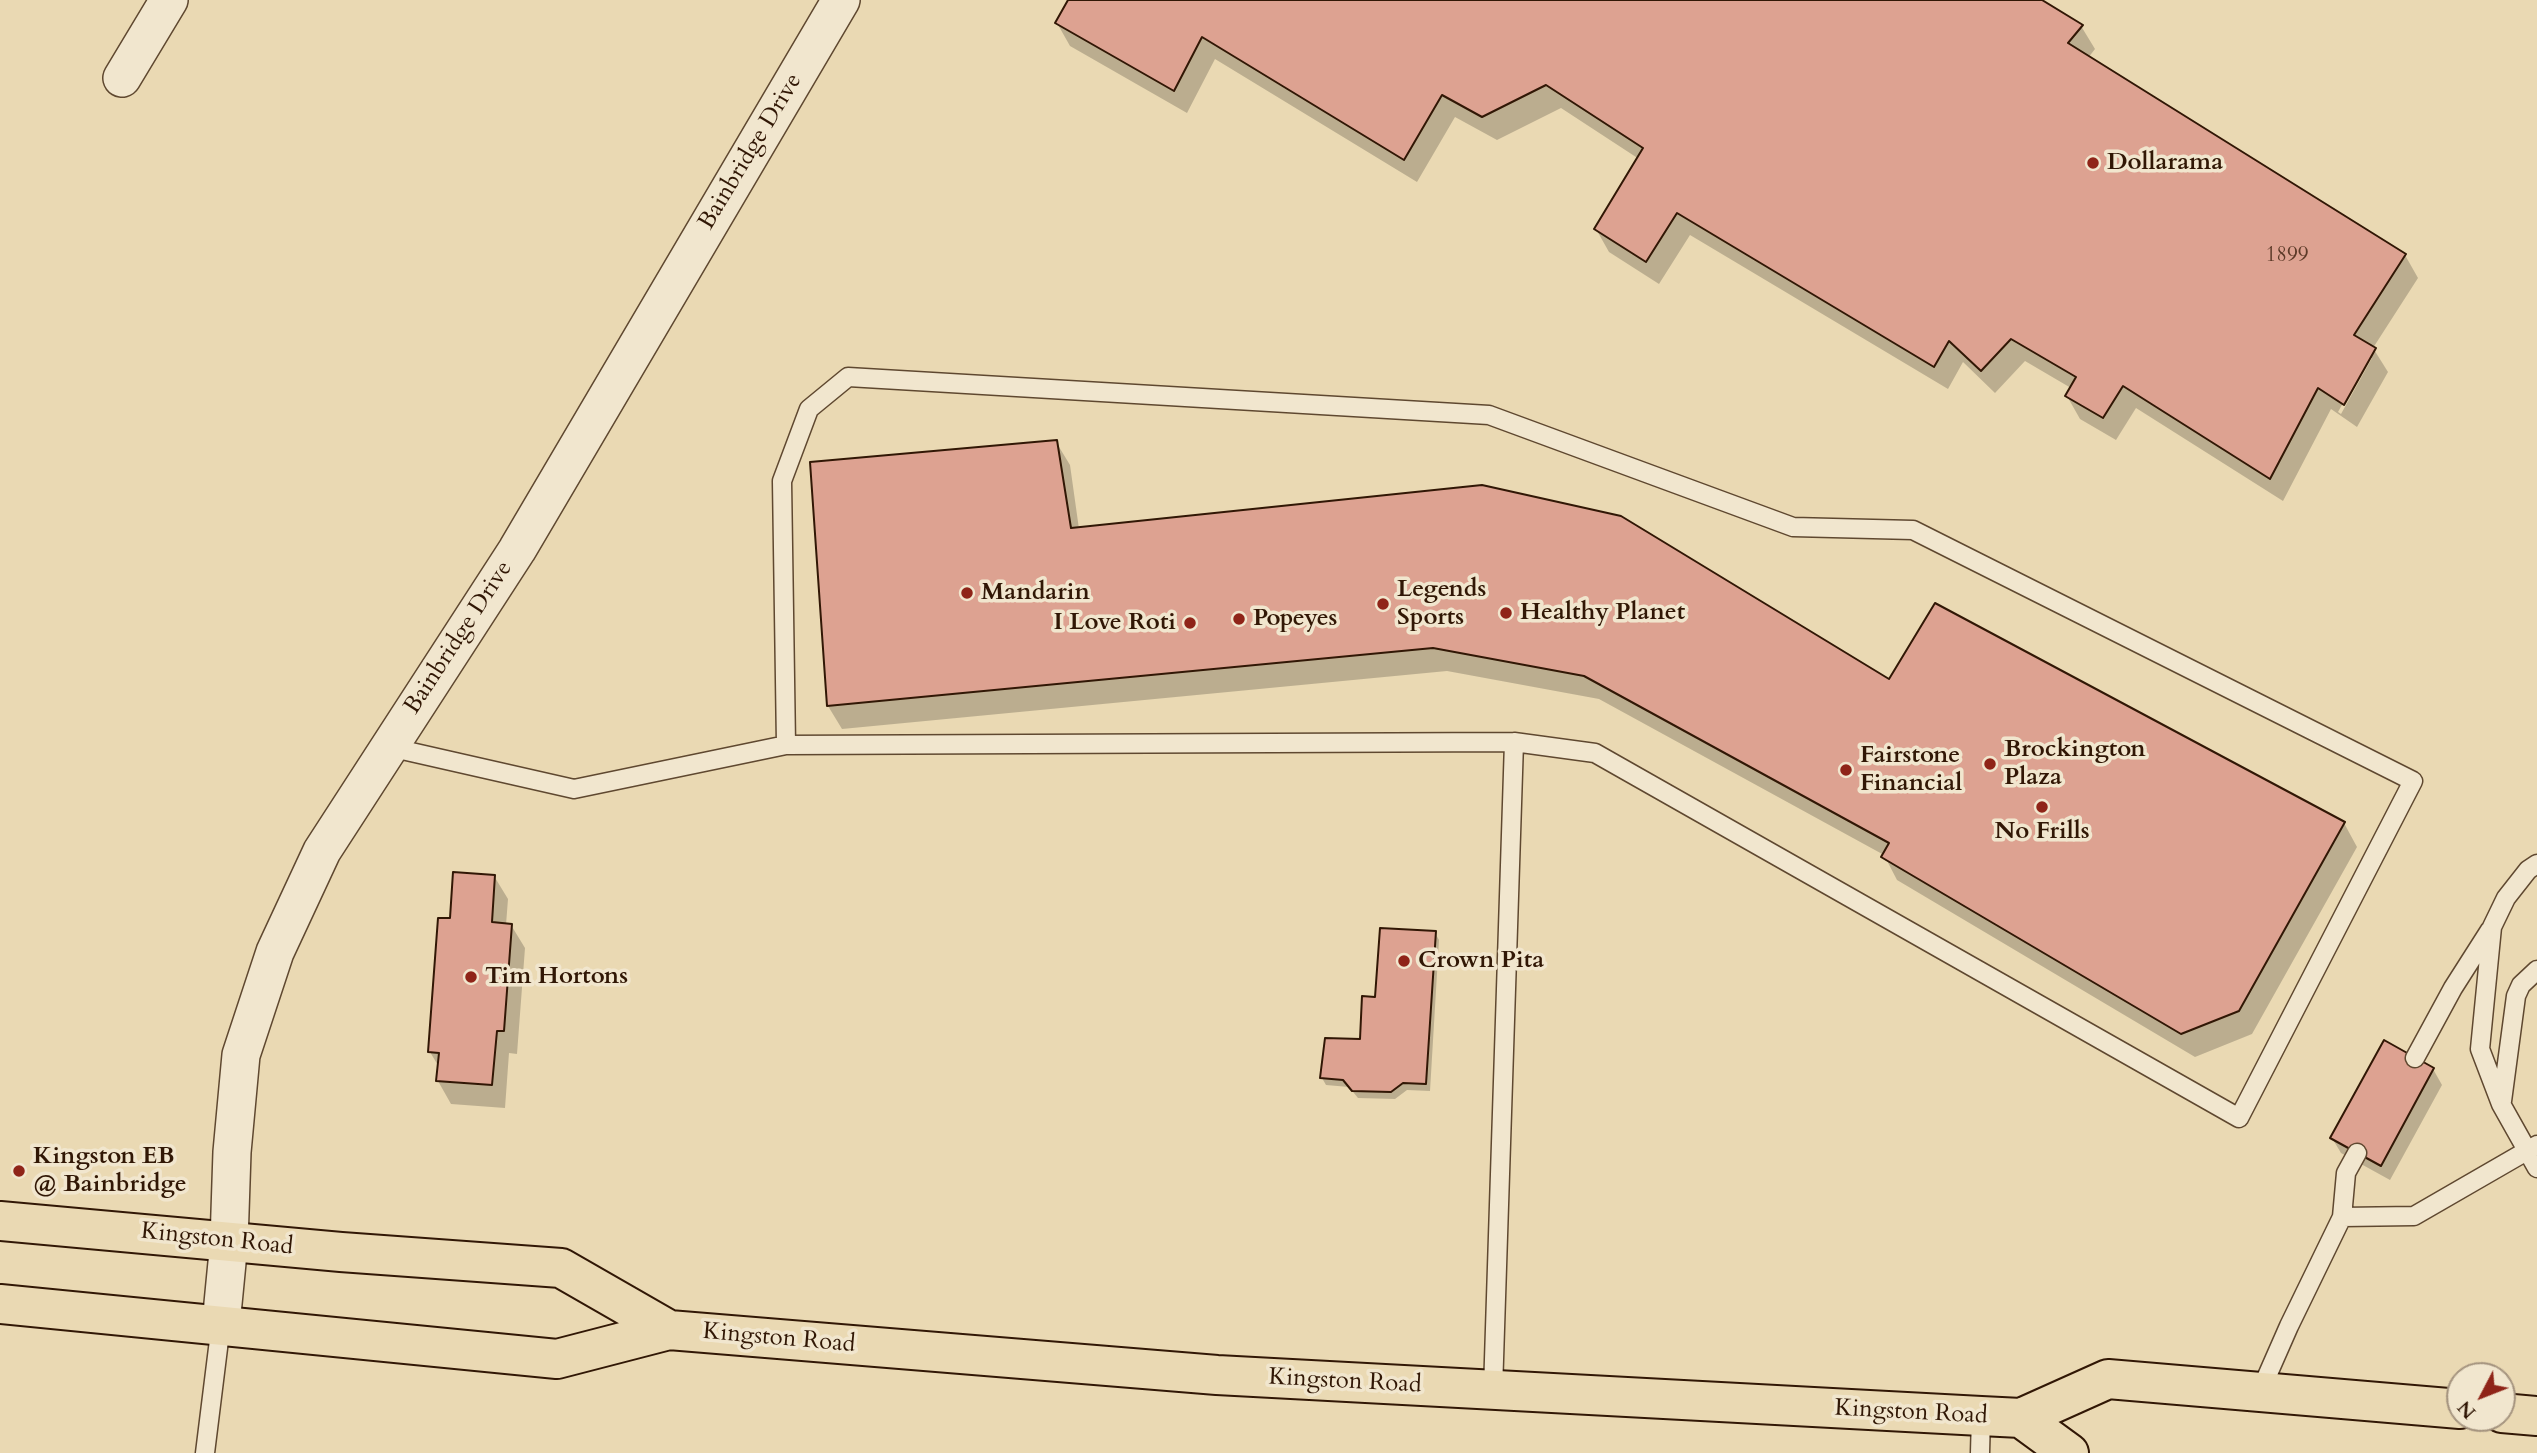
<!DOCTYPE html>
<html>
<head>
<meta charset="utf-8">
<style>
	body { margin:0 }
	#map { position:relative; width:2537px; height:1453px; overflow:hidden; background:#ead9b3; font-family:Cardo,serif }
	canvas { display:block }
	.north { position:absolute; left:2446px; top:1362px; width:70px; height:70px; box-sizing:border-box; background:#f1e6ce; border:2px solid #a4937e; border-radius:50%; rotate:228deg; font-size:19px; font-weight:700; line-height:28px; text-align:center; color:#311705 }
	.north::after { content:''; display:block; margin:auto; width:24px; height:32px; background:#8f2418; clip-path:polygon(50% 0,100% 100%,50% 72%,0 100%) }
</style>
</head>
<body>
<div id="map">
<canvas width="2537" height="1453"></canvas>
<div class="north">N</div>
</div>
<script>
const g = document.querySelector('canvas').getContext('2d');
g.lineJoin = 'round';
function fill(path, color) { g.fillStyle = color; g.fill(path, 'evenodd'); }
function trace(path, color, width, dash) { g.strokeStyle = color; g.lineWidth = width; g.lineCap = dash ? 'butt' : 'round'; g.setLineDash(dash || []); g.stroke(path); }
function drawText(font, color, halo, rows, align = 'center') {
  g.font = font + ' Cardo,serif'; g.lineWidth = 7; g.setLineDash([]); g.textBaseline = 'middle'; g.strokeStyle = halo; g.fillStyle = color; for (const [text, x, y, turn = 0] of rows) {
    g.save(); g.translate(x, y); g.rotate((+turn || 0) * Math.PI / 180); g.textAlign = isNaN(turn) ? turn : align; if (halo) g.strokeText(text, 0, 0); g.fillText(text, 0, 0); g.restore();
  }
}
const shadow = new Path2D(`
	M1070,0H2038L2081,26L2095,49L2088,58L2405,255L2418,278L2373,348L2388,372L2357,427L2331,409L2283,501L2136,408L2116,440L2080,419L2067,396L2071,388L2025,361L1995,393L1963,362L1948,389L1690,235L1659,284L1609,252L1596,229L1639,159L1561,108L1497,140L1455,117L1417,182L1215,59L1187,113L1070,46L1057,23ZM2368,358H2372L2341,414L2338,412Z
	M1056,442L1070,465L1079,529L1890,681L2344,823L2357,847L2252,1034L2195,1057L1897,880L1884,855L1599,699L1447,671L842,729L828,706Z
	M494,876L508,899L506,925H511L525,948L517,1054L509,1053L505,1108L451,1104L438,1081L439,1067L430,1052L452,920Z
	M1435,933L1439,940L1430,1091L1407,1090L1395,1099L1358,1098L1349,1087L1326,1085L1322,1078L1361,1041L1377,999Z
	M2433,1069L2442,1085L2390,1180L2341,1153L2332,1138Z`);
const building = new Path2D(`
	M1068,0H2042L2083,25L2068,43L2406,254L2354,335L2376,348L2344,405L2318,388L2270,479L2123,386L2103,418L2065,396L2076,377L2011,339L1981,371L1949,341L1934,367L1677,213L1646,262L1594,229L1643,148L1546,85L1482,117L1442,95L1404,160L1202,37L1174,91L1055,23Z
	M1057,440L1071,528L1482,485L1621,516L1889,679L1935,603L2345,822L2239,1011L2181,1034L1881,857L1889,843L1584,676L1433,648L827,706L810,462Z
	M453,872L495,875L492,922L512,924L504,1031H497L492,1085L436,1081L439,1053L428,1052L438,918H450Z
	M1380,928L1436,931L1426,1084L1403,1083L1391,1092L1352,1091L1343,1080L1320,1078L1325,1038L1360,1039L1362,996L1375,997Z
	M2384,1040L2434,1068L2381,1166L2330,1138Z`);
const service = new Path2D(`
	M389,747L574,789L786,745L1514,742L1595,753L2239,1118L2413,781L1913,530L1793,527L1489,415L848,377L809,409L782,481L786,745
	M2537,864L2528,870L2506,898L2492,927L2480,1049L2501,1104L2537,1168
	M2415,1058L2453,988L2490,930
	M2502,1101L2516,996L2521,985L2537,970
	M2342,1217L2346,1173L2357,1153
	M1493,1390L1514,742
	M2260,1392L2289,1326L2342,1217L2414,1216L2537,1145
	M205,1453L221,1324
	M1980,1453L1981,1416`);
const minor = new Path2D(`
	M122,78L169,0
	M221,1324L229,1242L232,1152L241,1055L275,952L322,851L517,550L841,0`);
const primary = new Path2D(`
	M0,1221L341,1252L561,1268L669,1330
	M0,1304L557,1359L669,1330L1217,1375L1981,1416L2021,1418L2108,1379L2460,1409
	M2502,1413L2537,1416
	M2021,1418L2069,1453`);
const markers = [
	[2093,163,7,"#8f2418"],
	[967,593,7,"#8f2418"],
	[1383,604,7,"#8f2418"],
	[1506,613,7,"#8f2418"],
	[1239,619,7,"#8f2418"],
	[1190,623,7,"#8f2418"],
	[1990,764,7,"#8f2418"],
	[1846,770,7,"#8f2418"],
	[2042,807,7,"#8f2418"],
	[1404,961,7,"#8f2418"],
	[471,977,7,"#8f2418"],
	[19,1171,7,"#8f2418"]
];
const numberNames = [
	["1899",2287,256]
];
const streetNames = [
	["Bainbridge Drive",751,152,-59],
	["Bainbridge Drive",459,638,-57],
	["Kingston Road",217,1240,6],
	["Kingston Road",779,1339,5],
	["Kingston Road",1345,1382,3],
	["Kingston Road",1911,1413,3]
];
const poiNames = [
	["Dollarama",2107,163],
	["Legends",1397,590],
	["Sports",1397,618],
	["Mandarin",981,593],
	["Healthy Planet",1520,613],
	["Popeyes",1253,619],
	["I Love Roti",1176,623,"right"],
	["Brockington",2004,750],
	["Plaza",2004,778],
	["Fairstone",1860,756],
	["Financial",1860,784],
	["No Frills",2042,832,"center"],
	["Crown Pita",1418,961],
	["Tim Hortons",485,977],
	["Kingston EB",33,1157],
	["@ Bainbridge",33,1185]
];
fill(shadow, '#0003');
fill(building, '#dda291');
trace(building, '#311705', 2);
trace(service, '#5f4830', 21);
trace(minor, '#5f4830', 40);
trace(primary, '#311705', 42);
trace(service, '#f1e6ce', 18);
trace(minor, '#f1e6ce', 37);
trace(primary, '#ead9b3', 38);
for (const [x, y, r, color] of markers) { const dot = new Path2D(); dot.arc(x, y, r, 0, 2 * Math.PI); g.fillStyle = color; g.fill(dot); trace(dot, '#f1e6ce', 2.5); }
drawText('21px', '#5c3a28', null, numberNames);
drawText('24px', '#311705', '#f1e6ce', streetNames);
drawText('bold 24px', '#311705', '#f1e6ce', poiNames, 'left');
</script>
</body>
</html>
